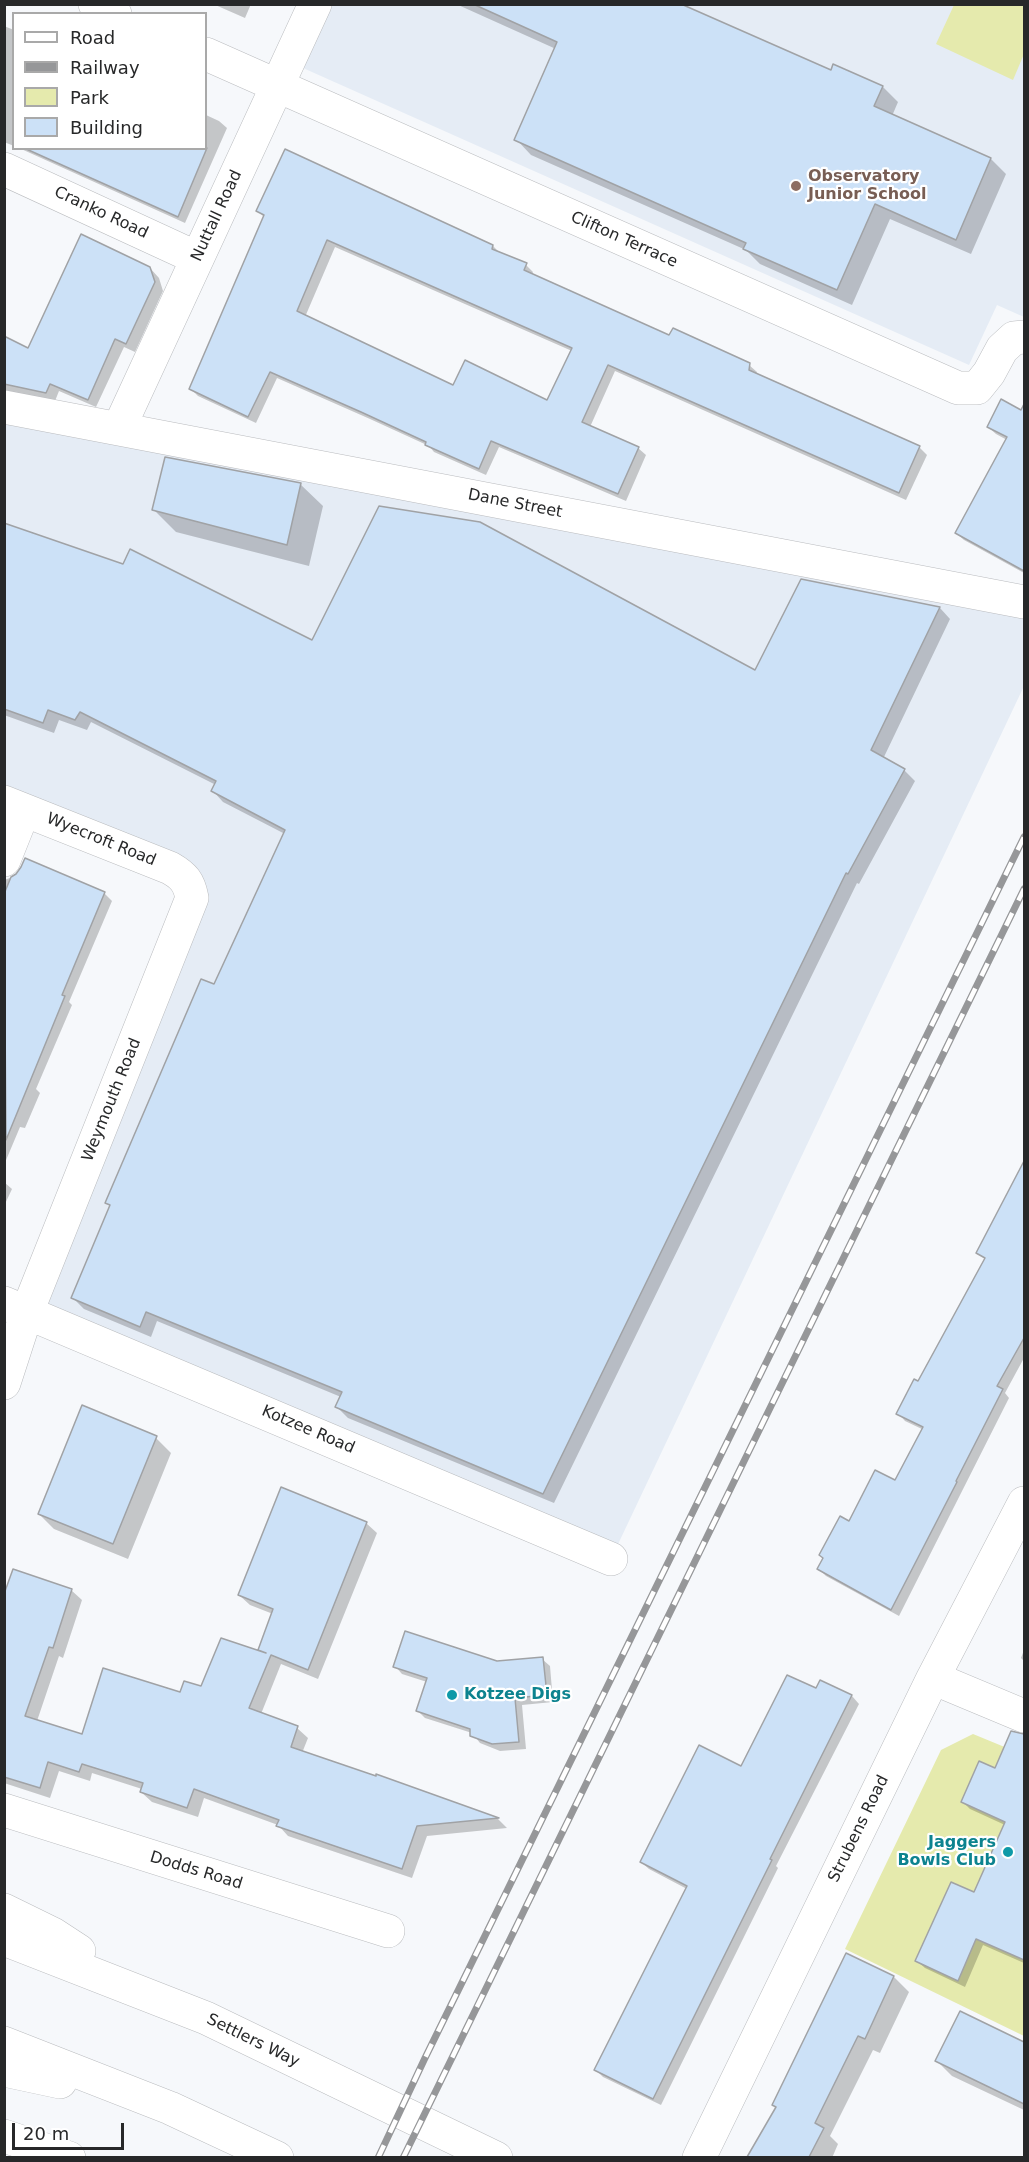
<!DOCTYPE html>
<html>
<head>
<meta charset="utf-8">
<style>
	body { margin:0 }
	#map { position:relative; width:1029px; height:2162px; overflow:hidden; background:#f6f8fb; font-family:"DejaVu Sans",sans-serif }
	canvas { display:block }
	.frame { position:absolute; inset:0; border:6px solid #272829; pointer-events:none }
	.legend { position:absolute; left:12px; top:12px; width:195px; height:138px; box-sizing:border-box; background:#fff; border:2px solid #a9a9a9; margin:0; padding:8px 10px; list-style:none; font-size:18px; color:#272829 }
	.legend li { display:flex; align-items:center; gap:12px; height:30px }
	.legend b { width:30px; border:2px solid #a9a9a9 }
	.scale { position:absolute; left:12px; top:2123px; width:112px; height:27px; box-sizing:border-box; border:3px solid #272829; border-top:0; padding-left:8px; font-size:18px; line-height:21px; white-space:nowrap; color:#272829; -webkit-text-stroke:4px #fff; paint-order:stroke }
</style>
</head>
<body>
<div id="map">
<canvas width="1029" height="2162"></canvas>
<div class="frame"></div>
<ul class="legend">
<li><b style="height:8px;background:#fff"></b>Road</li>
<li><b style="height:8px;background:#969799"></b>Railway</li>
<li><b style="height:16px;background:#e5eaad"></b>Park</li>
<li><b style="height:16px;background:#cce1f7"></b>Building</li>
</ul>
<div class="scale">20 m</div>
</div>
<script>
const g = document.querySelector('canvas').getContext('2d');
g.lineJoin = 'round';
function fill(path, color) { g.fillStyle = color; g.fill(path, 'evenodd'); }
function trace(path, color, width, dash) { g.strokeStyle = color; g.lineWidth = width; g.lineCap = dash ? 'butt' : 'round'; g.setLineDash(dash || []); g.stroke(path); }
function drawText(font, color, halo, rows, align = 'center') {
  g.font = font + ' "DejaVu Sans",sans-serif'; g.lineWidth = 4.5; g.setLineDash([]); g.textBaseline = 'middle'; g.strokeStyle = halo; g.fillStyle = color; for (const [text, x, y, turn = 0] of rows) {
    g.save(); g.translate(x, y); g.rotate((+turn || 0) * Math.PI / 180); g.textAlign = isNaN(turn) ? turn : align; if (halo) g.strokeText(text, 0, 0); g.fillText(text, 0, 0); g.restore();
  }
}
const built = new Path2D(`
	M332,5H1024V317L997,305L969,365L303,68Z
	M4,407L1024,602V686L611,1559L27,1312L190,887L5,802Z`);
const green = new Path2D(`
	M954,5H1024V54L1013,80L936,44Z
	M973,1734L1024,1755V2036L845,1949L941,1750Z`);
const shadow = new Path2D(`
	M213,4H251L245,18Z
	M456,4H677L831,72L834,66L883,87L898,102L892,116L991,159L1006,174L971,254L890,219L852,305L760,264L746,250L531,155L516,139L556,49Z
	M4,26L14,30V146L4,142Z
	M206,115L219,121L227,128L185,223L19,148H206Z
	M258,211L493,246L500,253L526,265L533,272L532,275L670,337L749,365L757,372L756,375L919,447L927,455L906,500L615,371L590,427L638,448L646,455L626,501L499,447L486,475L434,452L429,446L370,419L277,378L256,423L198,396L191,389L265,218ZM335,247L572,351L548,402L454,387L305,317Z
	M150,268L159,278L163,291L135,352L124,347L96,407L59,391L55,401L4,390V338L28,350Z
	M1024,403V573L964,540L956,533L1007,440L996,434L988,427L1020,411Z
	M300,484L323,506L309,566L176,532L154,510Z
	M4,524L312,642L756,672L802,581L940,608L950,619L883,759L904,770L915,781L859,884L857,883L554,1503L348,1418L337,1407L341,1397L157,1321L151,1337L84,1309L73,1298L111,1206L107,1202L214,986L285,834L223,802L213,791L216,785L91,722L87,730L59,720L54,733L4,715Z
	M16,876L104,893L112,901L69,1002L72,1005L36,1089L40,1093L25,1128L20,1127L4,1165V880Z
	M1024,1173V1358L1005,1393L1009,1398L899,1616L826,1576L819,1569L849,1523L895,1482L924,1430L905,1421L898,1413L919,1383L986,1260L978,1252L1010,1201Z
	M4,1182L12,1189L4,1206Z
	M156,1438L171,1453L128,1559L54,1529L39,1514Z
	M366,1523L377,1533L318,1679L281,1664L261,1714L297,1728L308,1738L302,1753L377,1778V1776L498,1819L507,1828L427,1836L412,1878L288,1836L278,1825L204,1798L198,1817L152,1802L141,1792L142,1789L92,1773L90,1781L59,1771L50,1798L4,1783V1599L71,1590L82,1600L63,1658L59,1656L37,1721L83,1735L181,1694L202,1688L265,1654L260,1650L273,1614L250,1605L239,1595Z
	M1024,1650V1661L1021,1658Z
	M542,1659L550,1666L553,1702L522,1705L526,1749L500,1751L480,1743L472,1733L425,1718L418,1711L427,1682L402,1674L395,1666L497,1663Z
	M820,1682L852,1696L859,1704L776,1866L778,1868L661,2105L603,2077L596,2070L687,1889L649,1869L641,1862L742,1768L817,1690Z
	M1005,1748L1024,1756V1963L983,1945L965,1987L925,1968L917,1961L975,1894L1005,1825L970,1809L963,1802L996,1770Z
	M847,1955L894,1977L909,1992L880,2053L873,2050L830,2136L838,2144L832,2158H749L777,2108Z
	M960,2013L1024,2044V2110L952,2076L937,2061Z`);
const building = new Path2D(`
	M473,4H681L831,70L833,64L883,86L874,106L991,158L956,240L875,204L837,290L743,249L746,243L514,140L557,42Z
	M24,148H207L178,217Z
	M285,149L493,245L492,249L527,263L524,270L669,335L673,328L750,363L749,370L920,446L899,493L608,365L582,422L639,447L618,494L491,441L479,469L425,445L426,442L361,412L270,372L248,417L189,389L264,215L256,211ZM327,240L572,348L547,400L465,360L453,385L297,311Z
	M81,234L150,267L155,282L126,344L115,339L88,400L50,384L46,393L4,384V336L28,348Z
	M1001,399L1021,410L1024,404V571L955,533L1007,437L987,427Z
	M165,457L301,483L287,545L152,510Z
	M379,506L480,522L755,670L801,579L940,607L871,750L905,769L848,874L846,873L543,1494L335,1407L342,1392L146,1312L140,1327L71,1298L110,1205L105,1203L201,979L214,984L285,830L211,791L216,781L80,712L75,720L48,710L43,723L4,709V523L123,564L130,549L312,640Z
	M25,858L105,892L62,995L65,996L6,1140L4,894L11,877L16,874L21,867Z
	M1024,1161V1338L997,1386L1003,1389L956,1481L957,1482L891,1610L817,1569L823,1558L819,1555L840,1516L849,1521L875,1470L895,1480L923,1427L896,1414L914,1379L918,1381L985,1258L976,1253Z
	M82,1405L157,1436L113,1544L38,1514Z
	M281,1487L367,1522L308,1670L271,1655L249,1708L298,1726L291,1747L376,1776V1774L499,1818L417,1826L402,1869L276,1826L279,1820L194,1789L187,1808L140,1792L143,1783L82,1764L79,1772L48,1762L40,1788L4,1777V1594L13,1569L72,1589L53,1648L49,1647L25,1716L82,1734L103,1668L180,1692L184,1681L201,1686L221,1638L266,1653L258,1650L273,1609L238,1595Z
	M405,1631L497,1661L543,1657L547,1695L515,1698L519,1742L492,1744L470,1736V1729L416,1711L427,1678L393,1667Z
	M787,1675L816,1688L820,1680L852,1695L770,1859L772,1860L760,1884L653,2099L594,2070L687,1886L640,1862L699,1745L741,1766Z
	M1011,1731L1024,1734V1960L976,1939L958,1981L915,1961L951,1882L974,1892L1005,1822L961,1802L979,1761L995,1768Z
	M846,1953L894,1976L865,2039L858,2036L815,2123L824,2128L809,2157H747L776,2107L772,2105Z
	M960,2011L1024,2042V2104L935,2061Z`);
const minor = new Path2D(`
	M95,4L115,14
	M206,54L958,388H977L989,373L1002,349L1014,338L1024,337
	M4,169L197,258
	M4,407L1024,602
	M119,428L315,4
	M4,802L170,868C184,876 189,882 192,898L27,1312L4,1383
	M4,860L24,810
	M4,1303L611,1559
	M933,1678L1024,1716
	M4,1810L388,1931
	M4,2136L69,2158
	M699,2158L933,1678L1024,1503`);
const highway = new Path2D(`
	M4,1910L53,1934L79,1951
	M4,1939L206,2018L496,2158
	M4,2043L170,2108L277,2158
	M4,2070L60,2082`);
const rail = new Path2D(`
	M378,2158L425,2058L1024,837
	M403,2158L1024,889`);
const markers = [
	[796,186,6,"#8d6e63"],
	[452,1695,6,"#0f9aa8"],
	[1008,1852,6,"#0f9aa8"]
];
const educationNames = [
	["Observatory",808,177],
	["Junior School",808,195]
];
const streetNames = [
	["Cranko Road",101,213,25],
	["Nuttall Road",217,216,-65],
	["Clifton Terrace",624,240,24],
	["Dane Street",515,504,11],
	["Wyecroft Road",101,840,22],
	["Weymouth Road",112,1100,-68],
	["Kotzee Road",308,1430,23],
	["Strubens Road",859,1829,-64],
	["Dodds Road",196,1871,17],
	["Settlers Way",253,2041,26]
];
const cultureNames = [
	["Kotzee Digs",464,1695],
	["Jaggers",996,1843,"right"],
	["Bowls Club",996,1861,"right"]
];
fill(built, '#e5ecf5');
fill(green, '#e5eaad');
fill(shadow, '#0003');
fill(building, '#cce1f7');
trace(building, '#a0a2a5', 1.5);
trace(minor, '#babcbf', 34);
trace(highway, '#babcbf', 34);
trace(minor, '#fff', 33);
trace(highway, '#fff', 33);
trace(rail, '#969799', 7);
trace(rail, '#fff', 4.5, [14]);
for (const [x, y, r, color] of markers) { const dot = new Path2D(); dot.arc(x, y, r, 0, 2 * Math.PI); g.fillStyle = color; g.fill(dot); trace(dot, '#fff', 2); }
drawText('bold 16px', '#785e54', '#fff', educationNames, 'left');
drawText('16px', '#272829', '#fff', streetNames);
drawText('bold 16px', '#0d838f', '#fff', cultureNames, 'left');
</script>
</body>
</html>
